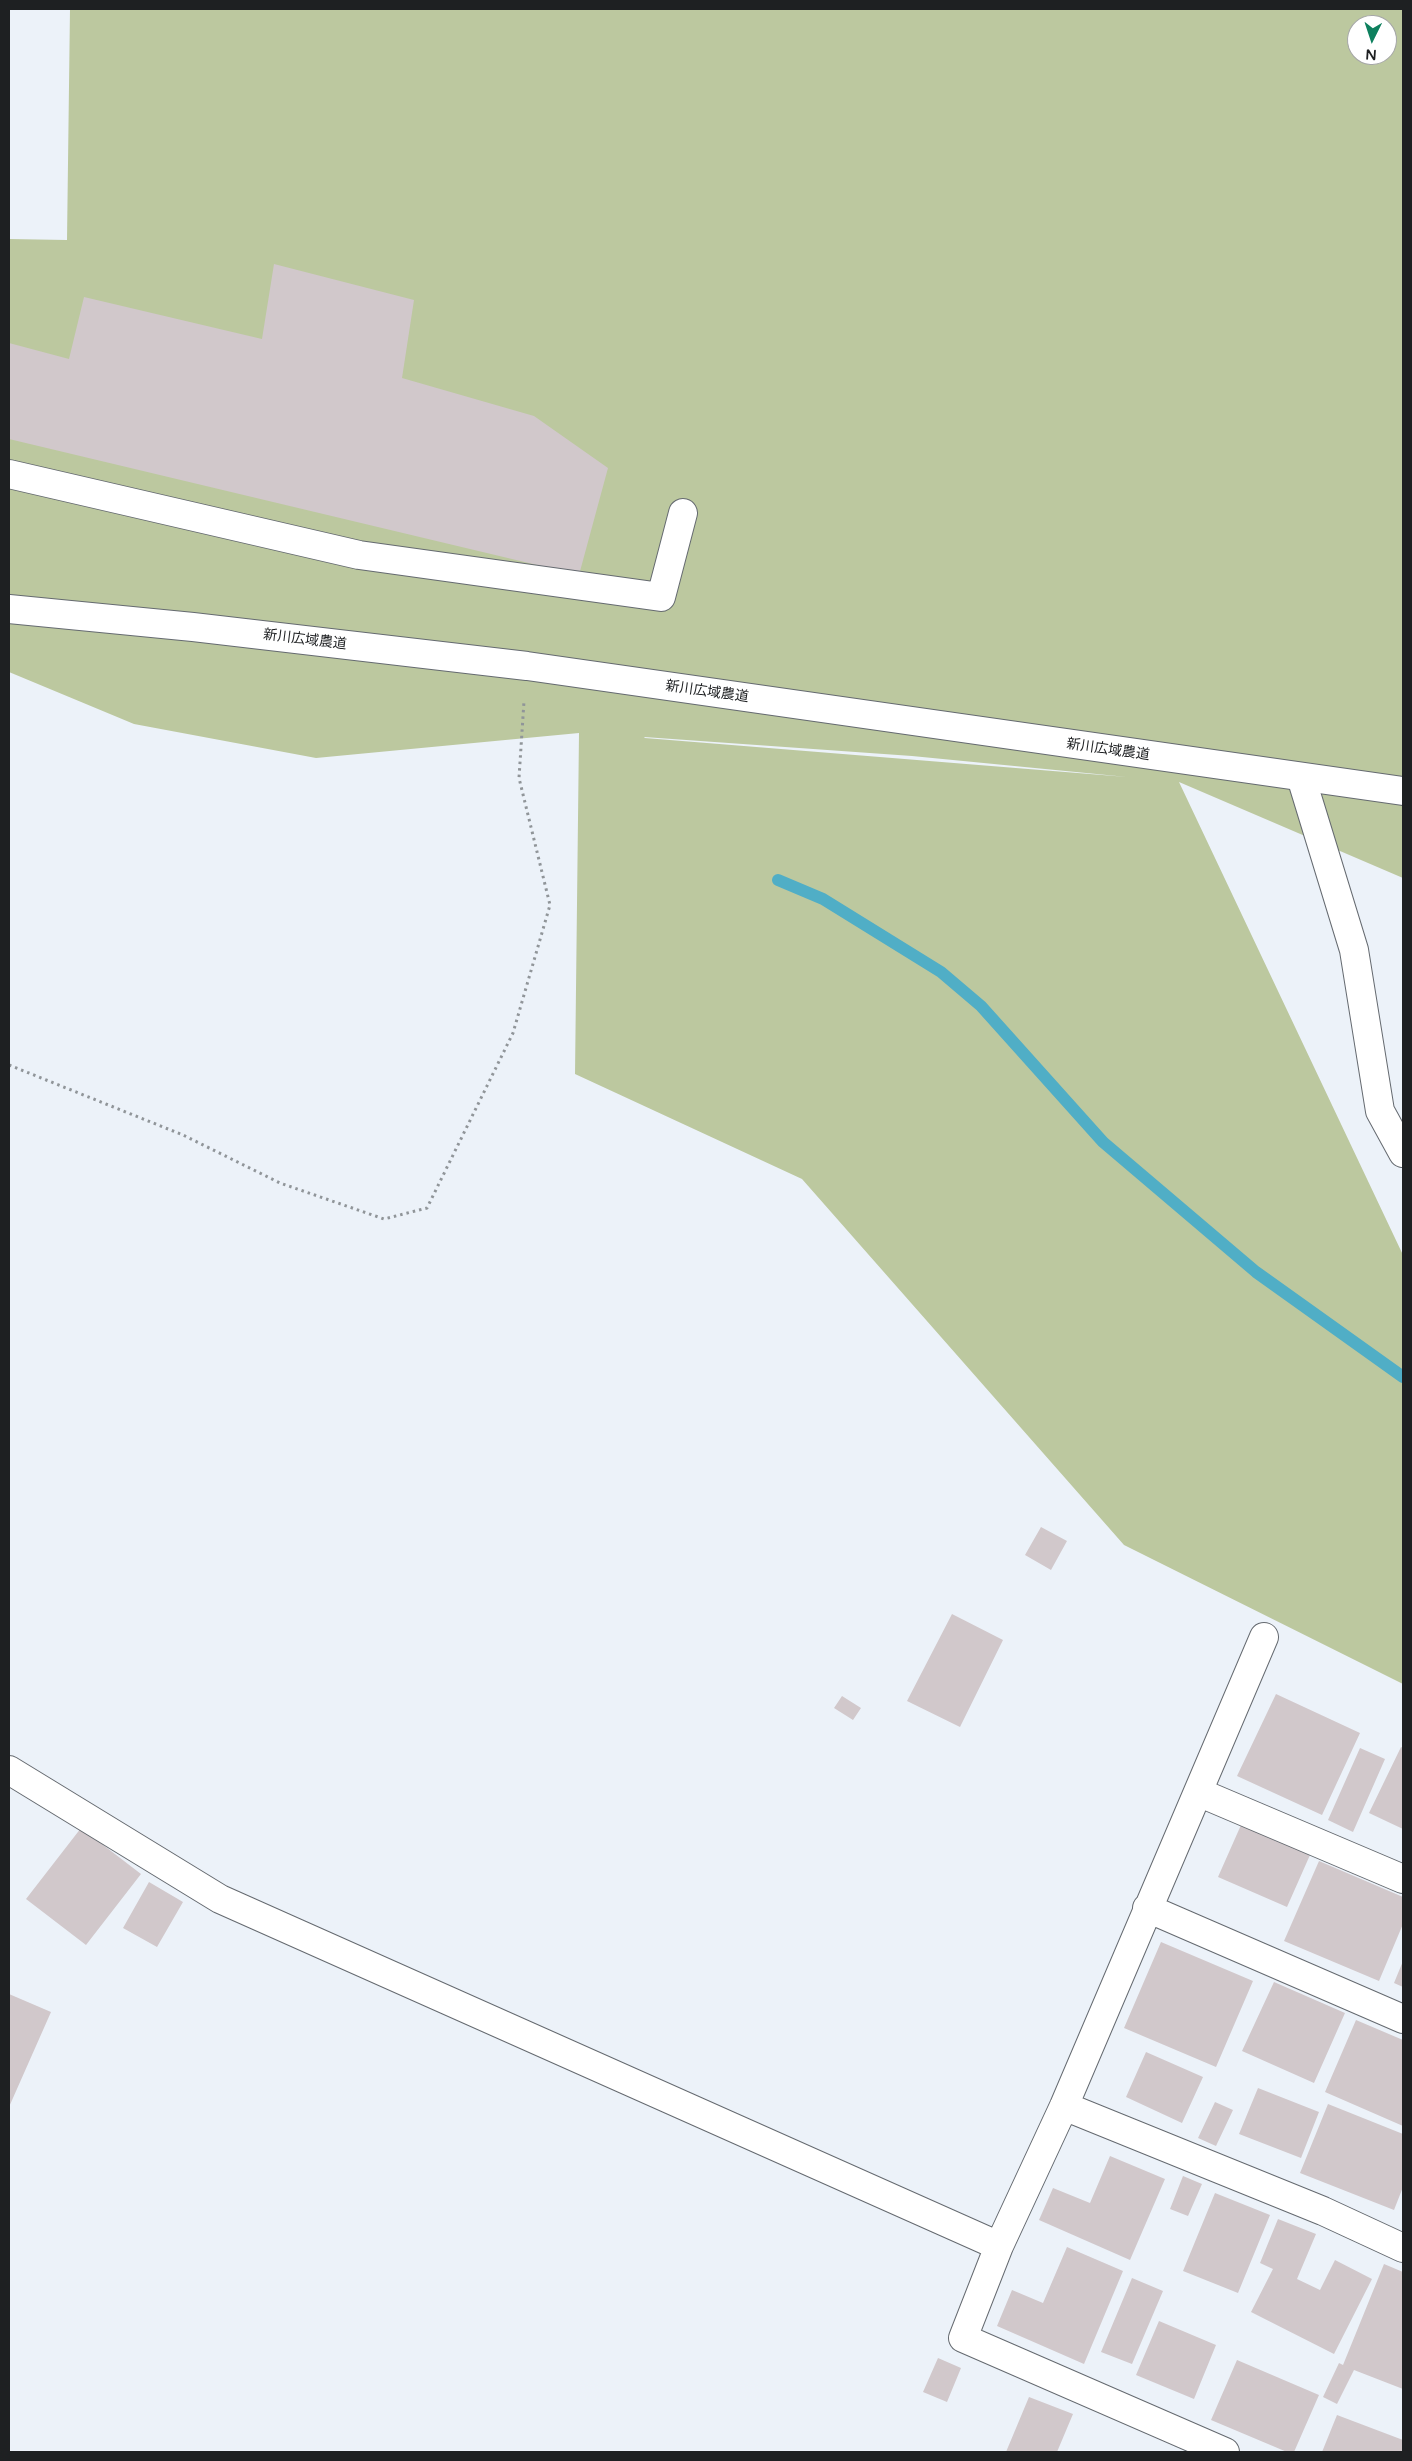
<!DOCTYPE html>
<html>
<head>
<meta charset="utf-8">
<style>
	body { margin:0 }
	#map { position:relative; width:1412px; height:2461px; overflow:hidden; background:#ecf2f9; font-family:"Varela Round",sans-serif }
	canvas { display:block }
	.frame { position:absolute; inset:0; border:10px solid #1e2022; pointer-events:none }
	.north { position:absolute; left:1347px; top:15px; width:50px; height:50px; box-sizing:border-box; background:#fff; border:1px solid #a5a6a7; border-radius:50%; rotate:184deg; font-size:14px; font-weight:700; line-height:20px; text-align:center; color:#1e2022 }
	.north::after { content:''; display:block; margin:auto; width:18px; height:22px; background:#0e805e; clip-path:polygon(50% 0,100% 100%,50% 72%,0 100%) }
</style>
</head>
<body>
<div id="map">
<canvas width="1412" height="2461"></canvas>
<div class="frame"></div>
<div class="north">N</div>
</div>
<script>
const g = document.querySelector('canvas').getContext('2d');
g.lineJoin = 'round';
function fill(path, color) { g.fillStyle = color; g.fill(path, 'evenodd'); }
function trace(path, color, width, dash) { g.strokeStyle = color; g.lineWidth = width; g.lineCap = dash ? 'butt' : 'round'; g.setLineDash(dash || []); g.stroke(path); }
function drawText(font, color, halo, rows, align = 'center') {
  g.font = font + ' "Varela Round","Noto Sans JP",sans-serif'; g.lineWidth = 4.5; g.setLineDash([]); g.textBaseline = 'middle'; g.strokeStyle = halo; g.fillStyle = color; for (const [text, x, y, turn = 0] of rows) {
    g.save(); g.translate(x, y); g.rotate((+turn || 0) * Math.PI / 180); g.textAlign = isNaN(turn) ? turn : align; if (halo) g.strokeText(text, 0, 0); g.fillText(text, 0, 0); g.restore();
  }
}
const green = new Path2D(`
	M70,9H1403V878L1179,782L1403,1255V1684L1124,1545L802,1179L575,1074L579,733L316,758L134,724L9,672V239L67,240ZM1357,25H1387V55H1357ZM644,737L912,756L1127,777L645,738Z`);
const stream = new Path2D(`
	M778,880L823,899L941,972L981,1006L1103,1142L1256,1272L1403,1377`);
const building = new Path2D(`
	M274,264L414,300L402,378L534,416L608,468L579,575L9,439V343L69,359L84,297L262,339Z
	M1041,1527L1067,1541L1051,1570L1025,1555Z
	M952,1614L1003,1640L960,1727L907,1701Z
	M1276,1694L1360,1733L1322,1815L1237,1776Z
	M842,1696L861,1708L853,1720L834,1708Z
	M1401,1747L1403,1748V1829L1369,1813Z
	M1360,1748L1385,1759L1353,1832L1328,1820Z
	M1241,1825L1310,1855L1287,1907L1218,1877Z
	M81,1828L141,1874L86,1945L26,1899Z
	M1319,1861L1403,1897V1924L1379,1981L1284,1941Z
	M149,1882L183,1902L157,1947L123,1928Z
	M1161,1942L1253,1981L1216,2067L1124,2028Z
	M1403,1961V1987L1394,1983Z
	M1274,1982L1345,2013L1314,2083L1242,2051Z
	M9,1994L51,2012L9,2107Z
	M1356,2020L1403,2040V2126L1325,2092Z
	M1146,2052L1203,2077L1182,2123L1126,2097Z
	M1258,2088L1319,2112L1301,2158L1239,2134Z
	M1215,2102L1233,2110L1216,2146L1198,2138Z
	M1328,2104L1403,2134V2187L1394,2210L1300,2173Z
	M1110,2156L1165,2179L1130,2260L1039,2220L1053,2188L1090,2203Z
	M1183,2176L1202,2184L1188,2216L1170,2209Z
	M1215,2193L1270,2215L1238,2293L1183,2271Z
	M1278,2219L1316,2234L1297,2279L1320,2290L1335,2260L1372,2279L1334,2354L1251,2312L1273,2269L1260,2263Z
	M1067,2247L1123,2271L1084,2364L997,2326L1012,2290L1043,2303Z
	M1384,2264L1403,2272V2389L1354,2370L1337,2404L1323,2397L1339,2363L1343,2365Z
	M1132,2278L1163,2291L1132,2364L1101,2352Z
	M1159,2321L1216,2345L1194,2399L1136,2375Z
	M938,2358L961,2368L947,2402L923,2392Z
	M1237,2360L1319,2395L1294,2452H1287L1211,2420Z
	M1029,2397L1073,2414L1057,2452H1006Z
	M1337,2415L1403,2440L1402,2452H1322Z`);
const path = new Path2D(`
	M9,1065L183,1135L280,1183L384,1219L427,1208L513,1033L550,905L519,778L524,701`);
const minor = new Path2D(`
	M9,474L359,555L661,597L683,513
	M1301,777L1354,950L1380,1111L1403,1153
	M9,1770L220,1899L999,2246
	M1198,1792L1403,1879
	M1147,1908L1403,2019
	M1064,2106L1323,2211L1403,2248
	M1225,2452L963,2338L999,2246L1064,2106L1264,1637`);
const tertiary = new Path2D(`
	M9,609L193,627L527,666L1403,791`);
const streetNames = [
	["新川広域農道",305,640,7],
	["新川広域農道",707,692,8],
	["新川広域農道",1108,750,8]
];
fill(green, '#bcc89f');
trace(stream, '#50aec6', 12);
fill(building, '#d1c8cb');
trace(minor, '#656a70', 30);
trace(tertiary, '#656a70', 30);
trace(path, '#909599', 3, [2.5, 4]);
trace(minor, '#fff', 28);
trace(tertiary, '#fff', 28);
drawText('14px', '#1e2022', '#fff', streetNames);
</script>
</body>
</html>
